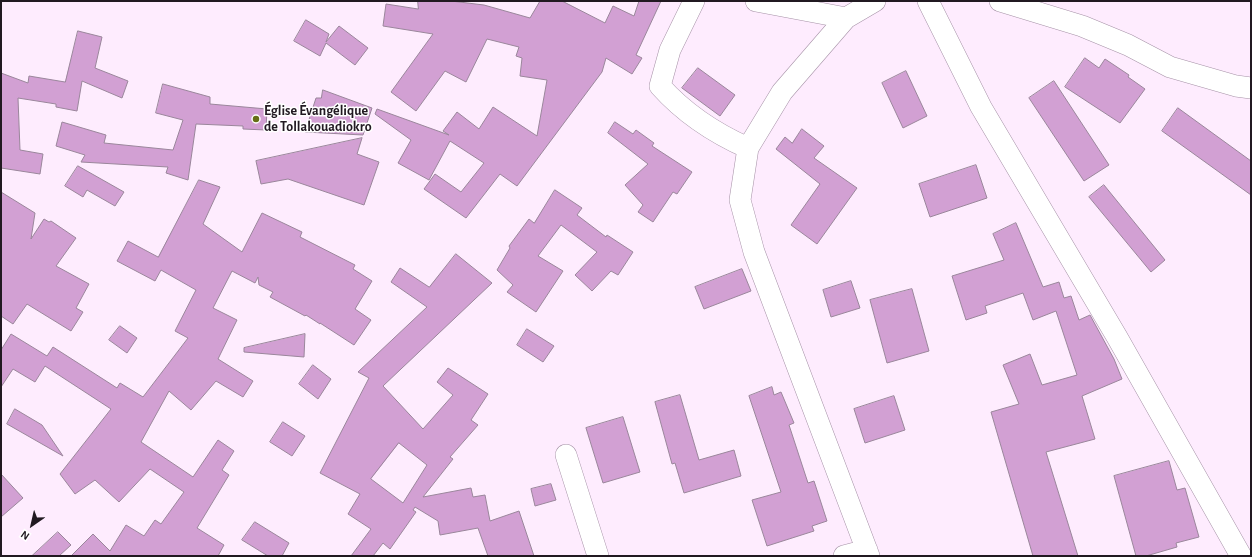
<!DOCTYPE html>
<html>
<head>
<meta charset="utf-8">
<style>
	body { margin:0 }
	#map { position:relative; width:1252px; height:557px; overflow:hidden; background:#feecfe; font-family:"Alegreya Sans",sans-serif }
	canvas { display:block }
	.frame { position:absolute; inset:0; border:2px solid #211921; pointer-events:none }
	.north { position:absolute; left:12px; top:505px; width:40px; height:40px; -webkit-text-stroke:3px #fff; paint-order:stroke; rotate:214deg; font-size:11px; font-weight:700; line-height:16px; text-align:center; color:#211921 }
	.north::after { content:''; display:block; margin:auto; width:14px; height:18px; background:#211921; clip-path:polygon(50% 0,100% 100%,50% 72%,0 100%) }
</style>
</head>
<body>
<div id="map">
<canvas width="1252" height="557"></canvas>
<div class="frame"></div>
<div class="north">N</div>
</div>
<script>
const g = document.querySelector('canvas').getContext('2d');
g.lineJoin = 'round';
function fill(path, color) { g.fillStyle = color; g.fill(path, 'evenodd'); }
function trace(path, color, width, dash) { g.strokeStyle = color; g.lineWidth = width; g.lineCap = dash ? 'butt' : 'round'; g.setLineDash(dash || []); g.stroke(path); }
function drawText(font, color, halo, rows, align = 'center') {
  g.font = font + ' "Alegreya Sans",sans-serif'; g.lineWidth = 3; g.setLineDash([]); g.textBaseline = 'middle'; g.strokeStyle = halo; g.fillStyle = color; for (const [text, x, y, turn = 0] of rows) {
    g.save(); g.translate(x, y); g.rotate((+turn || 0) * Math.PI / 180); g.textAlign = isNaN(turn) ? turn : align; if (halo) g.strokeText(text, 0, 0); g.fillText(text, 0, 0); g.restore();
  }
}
const building = new Path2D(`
	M418,1H451L484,5L530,18L540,1H562L605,23L613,6L634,16L639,1H661L636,55L642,58L632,74L606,58L602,72L517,186L500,174L466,218L424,189L435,174L461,192L484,163L450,141L429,180L398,163L411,140L375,114L377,109L449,135L443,131L457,112L479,129L493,107L537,136L547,80L520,76L522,58L516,56L519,47L487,39L466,82L445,71L416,111L391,92L433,34L383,26L386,4L418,9Z
	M306,20L329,34L326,42L339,26L368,48L355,65L326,43L320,56L294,41Z
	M78,31L102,37L95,68L128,81L122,98L82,81L77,111L56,107V104L18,98L20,150L43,154L40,174L1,168V73L28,83L29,76L65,82Z
	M1085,58L1099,68L1105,59L1129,75L1128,77L1145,89L1120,123L1065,87Z
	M698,68L735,95L720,116L682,88Z
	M906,71L927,116L903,128L882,83Z
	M1054,81L1109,165L1084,181L1029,98Z
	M163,84L210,97V104L267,109L266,130L243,129V126L196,124L188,180L166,173L168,167L81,162L85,155L56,146L62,122L106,135L104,143L173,150L183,120L156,113Z
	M323,90L372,108L363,135L305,132L316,98H321Z
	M1178,108L1251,161V195L1162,131Z
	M615,122L633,134L636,130L654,143L652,146L692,172L677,194L673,192L653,222L638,212L643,205L625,185L648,164L608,133Z
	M802,129L824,146L814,158L857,188L817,244L791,225L820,184L776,149L785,137L792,143Z
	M362,138L357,154L379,162L364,205L288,179L261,184L256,161Z
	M976,165L987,198L930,217L919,184Z
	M78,166L124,192L115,206L87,190L83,197L65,186Z
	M199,180L220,187L203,224L242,252L262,213L302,232L300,237L355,265L353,269L372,281L355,309L371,320L354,345L320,323V324L306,315L305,316L270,297L273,292L259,285L258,277L255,283L232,271L213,308L237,320L218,359L253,381L243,397L216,381L191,410L169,391L141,442L193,477L218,440L234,451L222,470L229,475L197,528L224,545L218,556H71L93,534L110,551L126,525L144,536L155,520L161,524L184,492L150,469L119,502L95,480L75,494L60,474L111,409L45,366L35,382L13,369L1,387V350L11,334L47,356L53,347L117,388L120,383L143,397L188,338L175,331L196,290L161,270L155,281L117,261L128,241L158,257Z
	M1104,185L1165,260L1151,272L1089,197Z
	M555,190L582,208L577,215L606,237L607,235L633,252L618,275L611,271L592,291L575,275L597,252L561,225L538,256L563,271L536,312L507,292L513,285L497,270L510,248L509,246L529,219L534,223Z
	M1,192L35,213L31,239L44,219L49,222L51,221L76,238L56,266L89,284L76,308L83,312L71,331L27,304L13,324L1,316Z
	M1016,223L1043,287L1059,282L1064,298L1071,296L1079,320L1090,315L1114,359L1122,379L1082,396L1095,439L1046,452L1078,556H1033L991,412L1019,404L1003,365L1030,354L1042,385L1077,375L1056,311L1033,320L1023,293L985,306L987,313L966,320L952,276L1004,260L993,234Z
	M456,254L492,283L383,386L423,429L453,395L437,382L448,368L488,394L471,420L478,425L450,457L453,459L423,497L471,488L473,497L485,495L490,521L519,511L534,556H488L478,528L440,535L438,521L415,507L413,510L416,512L390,549L383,543L373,556H351L371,529L348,514L360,494L320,473L369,378L358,372L427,307L391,282L400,268L429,287ZM399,443L427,465L403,503L371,479Z
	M742,269L751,291L704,309L695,287Z
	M851,281L860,308L831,317L823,290Z
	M912,289L929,351L887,363L870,300Z
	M120,326L137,338L127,353L109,340Z
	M527,329L554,346L543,362L517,345Z
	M305,334L304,357L244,352V348Z
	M313,365L331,379L318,399L299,384Z
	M772,387L774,395L781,392L794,423L789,425L808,483L814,481L827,521L812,526L814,531L767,546L752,500L781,492L749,396Z
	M680,395L699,460L734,450L741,476L684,493L675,463L672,464L655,402Z
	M894,396L905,430L865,443L854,409Z
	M15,409L42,425L63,456L7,424Z
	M623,417L640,472L603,483L586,428Z
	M283,422L305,436L292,456L270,442Z
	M1169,461L1177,490L1185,488L1199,537L1176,543L1177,547L1146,556H1136L1114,476Z
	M1,474L23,498L1,517Z
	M551,484L556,500L535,506L531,489Z
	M255,522L289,543L282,556H268L242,540Z
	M58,532L71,545L59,556H32Z`);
const street = new Path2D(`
	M694,1L670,50L660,86C685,114 714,133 748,148
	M756,1L846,18
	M928,1L981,107L1117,337L1241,556
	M1000,1L1082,26L1128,45L1170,67L1236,86L1251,88
	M566,455L598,556
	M844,556L867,550
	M869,556L754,252L740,200L748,148L782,92L846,18L875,1`);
const markers = [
	[256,119,4,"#656e15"]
];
const poiNames = [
	["Église Évangélique",264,111],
	["de Tollakouadiokro",264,127]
];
fill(building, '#d2a0d3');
trace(building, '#9a869b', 1);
trace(street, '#a692a7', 22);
trace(street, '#fff', 21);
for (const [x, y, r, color] of markers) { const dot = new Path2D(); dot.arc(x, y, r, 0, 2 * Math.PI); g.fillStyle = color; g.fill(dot); trace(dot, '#fff', 1.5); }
drawText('bold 14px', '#211921', '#fff', poiNames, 'left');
</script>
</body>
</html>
